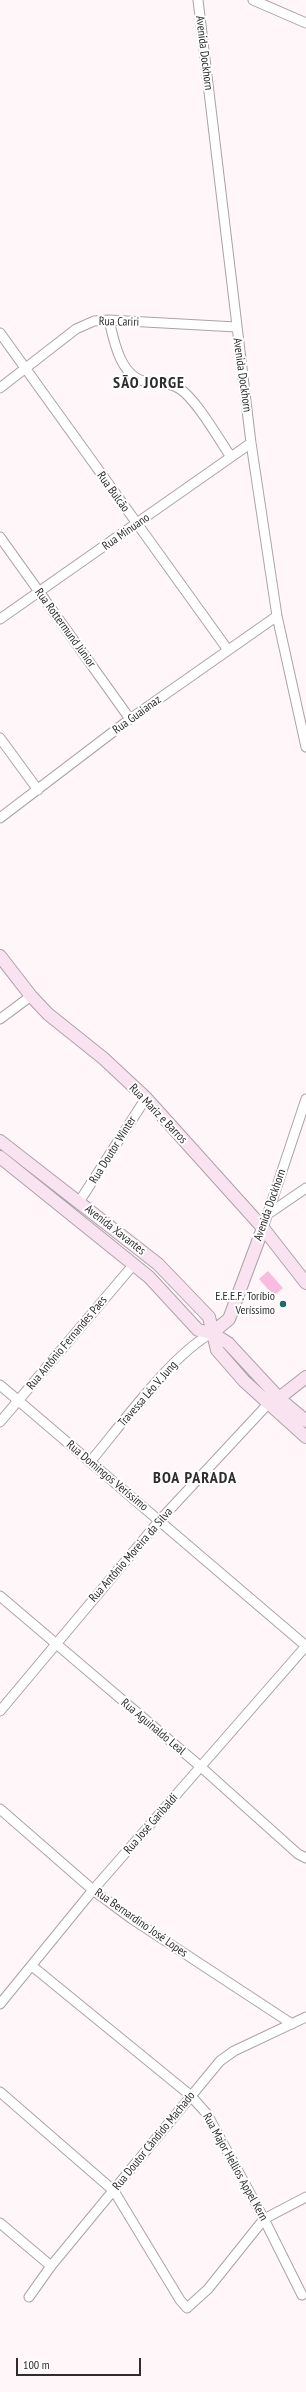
<!DOCTYPE html>
<html>
<head>
<meta charset="utf-8">
<style>
	body { margin:0 }
	#map { position:relative; width:306px; height:2392px; overflow:hidden; background:#fff6fa; font-family:"PT Sans Narrow",sans-serif }
	canvas { display:block }
	.scale { position:absolute; left:16px; top:2358px; width:125px; height:18px; box-sizing:border-box; border:2px solid #302c2e; border-top:0; padding-left:5px; font-size:12px; line-height:14px; white-space:nowrap; color:#302c2e; -webkit-text-stroke:3px #fff; paint-order:stroke }
</style>
</head>
<body>
<div id="map">
<canvas width="306" height="2392"></canvas>
<div class="scale">100 m</div>
</div>
<script>
const g = document.querySelector('canvas').getContext('2d');
g.lineJoin = 'round';
function fill(path, color) { g.fillStyle = color; g.fill(path, 'evenodd'); }
function trace(path, color, width, dash) { g.strokeStyle = color; g.lineWidth = width; g.lineCap = dash ? 'butt' : 'round'; g.setLineDash(dash || []); g.stroke(path); }
function drawText(font, color, halo, rows, align = 'center') {
  g.font = font + ' "PT Sans Narrow",sans-serif'; g.lineWidth = 4; g.setLineDash([]); g.textBaseline = 'middle'; g.strokeStyle = halo; g.fillStyle = color; for (const [text, x, y, turn = 0] of rows) {
    g.save(); g.translate(x, y); g.rotate((+turn || 0) * Math.PI / 180); g.textAlign = isNaN(turn) ? turn : align; if (halo) g.strokeText(text, 0, 0); g.fillText(text, 0, 0); g.restore();
  }
}
const green = new Path2D(`
	M268,1271L283,1288L274,1296L259,1279Z`);
const street = new Path2D(`
	M198,0L251,443L277,616L306,747
	M253,0L306,23
	M109,320C114,342 121,379 148,382C160,384 169,382 180,389C196,399 220,441 231,457
	M0,333L228,650
	M0,388L76,329L94,321L109,320L236,327
	M0,537L130,719
	M0,619L251,443
	M0,738L38,790
	M0,818L130,719L277,616
	M0,1019L31,996
	M79,1202L146,1098
	M268,1214L306,1188
	M263,1228L306,1099
	M0,1385L306,1646
	M0,1422L134,1264
	M90,1462C121,1425 172,1354 212,1333
	M0,1596L201,1767L298,1854L306,1858
	M0,1711L160,1520L268,1404
	M0,1809L93,1890L132,1919L292,2024
	M32,1966L190,2095L207,2114L264,2219L302,2295
	M0,2004L93,1890L306,1646
	M0,2092L114,2191L180,2300L187,2308L208,2289L264,2219L306,2197
	M0,2223L51,2266
	M29,2297L51,2266L220,2061L234,2051L306,2017`);
const secondary = new Path2D(`
	M0,956L31,996L48,1014L103,1058L146,1098L263,1228L306,1283
	M0,1141L158,1264L209,1317L217,1350L244,1381L306,1437
	M0,1157L149,1277L198,1330L212,1333L228,1343L280,1399L306,1421
	M212,1333L229,1319L263,1228
	M274,1402L306,1377`);
const markers = [
	[283,1304,4,"#1e6a6a"]
];
const streetNames = [
	["Avenida Dockhorn",204,53,83],
	["Rua Cariri",119,322,1],
	["Avenida Dockhorn",242,375,82],
	["Rua Bulcão",113,492,54],
	["Rua Minuano",126,532,-35],
	["Rua Rottermund Júnior",65,628,54],
	["Rua Guaianaz",137,715,-36],
	["Rua Mariz e Barros",158,1114,46],
	["Rua Doutor Winter",113,1150,-58],
	["Avenida Dockhorn",270,1205,-71],
	["Avenida Xavantes",115,1230,38],
	["Rua Antônio Fernandes Paes",67,1343,-50],
	["Travessa Léo V. Jung",148,1394,-49],
	["Rua Domingos Veríssimo",107,1476,40],
	["Rua Antônio Moreira da Silva",131,1555,-49],
	["Rua Aguinaldo Leal",153,1727,40],
	["Rua José Garibaldi",151,1824,-49],
	["Rua Bernardino José Lopes",141,1923,35],
	["Rua Doutor Cândido Machado",154,2141,-51],
	["Rua Major Hellios Appel Kern",235,2167,61]
];
const poiNames = [
	["E.E.E.F. Toríbio",275,1297],
	["Veríssimo",275,1311]
];
const districtNames = [
	["SÃO JORGE",149,383],
	["BOA PARADA",195,1478]
];
fill(green, '#f9bcde');
trace(street, '#aca2a8', 11);
trace(secondary, '#aca2a8', 14);
trace(street, '#fff', 9);
trace(secondary, '#fae3f0', 12);
for (const [x, y, r, color] of markers) { const dot = new Path2D(); dot.arc(x, y, r, 0, 2 * Math.PI); g.fillStyle = color; g.fill(dot); trace(dot, '#fff', 1.5); }
drawText('12px', '#302c2e', '#fff', streetNames);
drawText('12px', '#302c2e', '#fff', poiNames, 'right');
g.letterSpacing = '1px';
drawText('bold 16px', '#302c2e', '#fff', districtNames);
g.letterSpacing = '0px';
</script>
</body>
</html>
